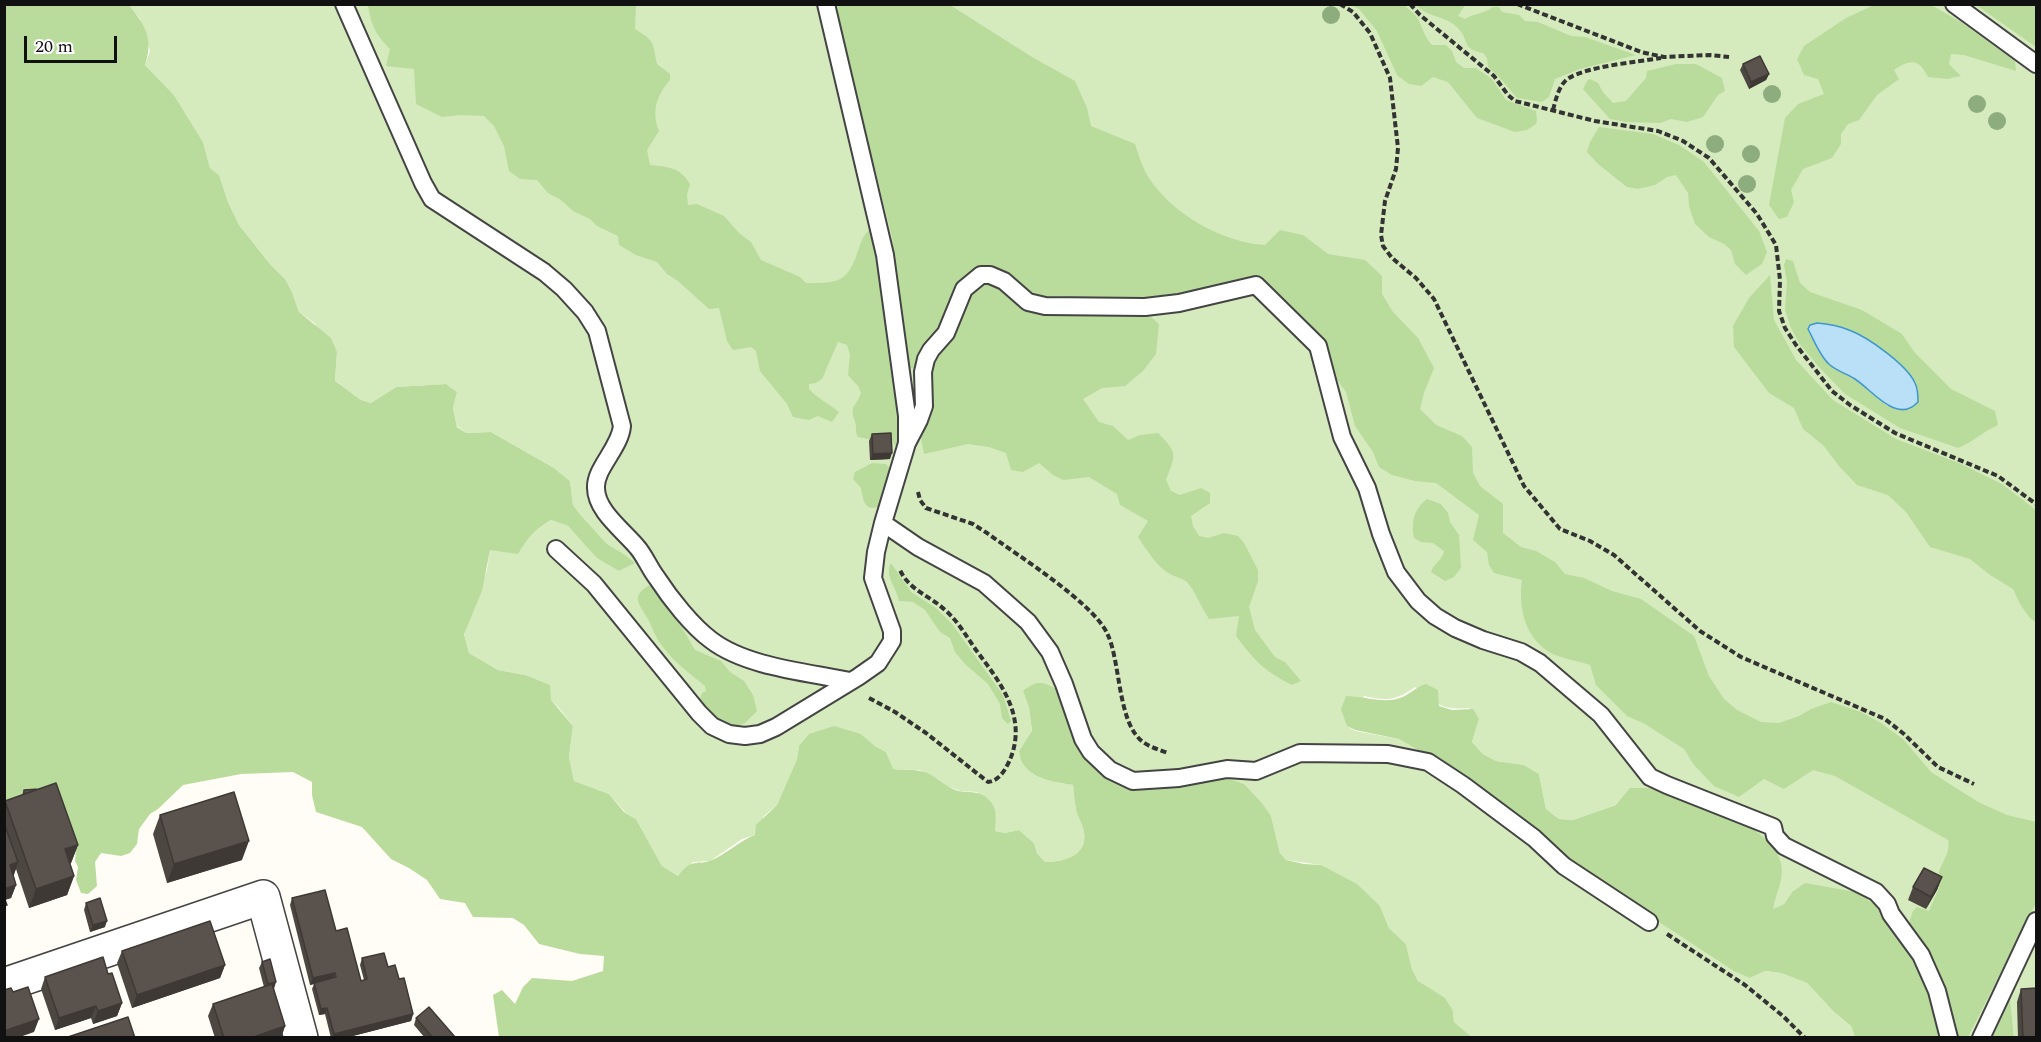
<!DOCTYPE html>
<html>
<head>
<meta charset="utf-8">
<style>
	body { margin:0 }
	#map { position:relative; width:2041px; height:1042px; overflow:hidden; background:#fffdf5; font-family:Spectral,serif }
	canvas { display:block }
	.frame { position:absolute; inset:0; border:6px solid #111; pointer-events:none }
	.scale { position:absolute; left:24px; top:36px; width:93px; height:27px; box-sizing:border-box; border:3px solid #111; border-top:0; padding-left:8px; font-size:18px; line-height:21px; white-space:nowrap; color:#111; -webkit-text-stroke:4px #fff; paint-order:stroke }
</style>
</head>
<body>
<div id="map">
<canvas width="2041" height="1042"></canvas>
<div class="frame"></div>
<div class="scale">20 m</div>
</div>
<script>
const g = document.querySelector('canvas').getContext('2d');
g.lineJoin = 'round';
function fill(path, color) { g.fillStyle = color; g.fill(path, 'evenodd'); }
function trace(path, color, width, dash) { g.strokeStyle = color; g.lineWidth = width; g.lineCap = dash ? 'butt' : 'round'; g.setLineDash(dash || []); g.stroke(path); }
const green = new Path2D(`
	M129,5H2036V1037H2014L2009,990L1987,1037H1942L1792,892L1784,904L1772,910L1782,873L1616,805L1573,820L1559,819L1546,809L1539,774L1524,765L1496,761L1483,754L1472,742L1479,719L1469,708C1443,711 1435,703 1415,687C1396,701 1386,701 1364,696L1347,726L1355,731L1399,739L1428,756L1750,978L1765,971L1781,973L1807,983L1833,1011L1851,1026L1855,1037H1472L1454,1022L1453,1011L1418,981L1412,969L1406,944L1389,928L1380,906L1321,865L1286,860L1280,853L1271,816L1139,785L1023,691L1029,708L1032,732L1019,751L1032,773L1059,783L1073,785C1074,793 1074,801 1076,809C1077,817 1083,824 1084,832C1088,856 1063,862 1045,862L1037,853L1034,843L1019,830L1005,833L995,831L996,815L977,792L960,791L944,785L932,776L920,770L892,769L886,752L875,746L861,734L799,746L797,759L777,805L764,816L755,835L742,839L710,861L693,862L678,876L662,866L636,819L625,812L609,794L574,781L569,757L573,726L559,708L525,675L498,670L469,653L464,633L487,570L490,549L518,553C527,539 535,529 551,520L568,526L582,541L619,571L634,563L624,554L607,544L579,513L573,505L570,481L554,468L491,432L466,433L457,426L453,408L457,392L446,384L396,387L371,403L361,400L335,381L337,352L314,323L299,312L292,292L285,279L270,264L239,225L228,202L219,175L210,168L203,142L174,95L145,65L150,51L140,19Z`);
const forest = new Path2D(`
	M5,5H129C145,25 154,39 145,65L174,95L203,142L210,168L219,175L228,202L239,225L270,264L285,279L292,292L299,312L331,338L337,352L335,381L361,400L371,403L396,387L446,384L457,392L453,408L457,427L466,433L491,432L554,468L570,481L573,505L579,513L607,544L624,554L635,563L619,571L597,558L568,526L551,520C535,529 527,539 518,554L490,550L482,591L464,634L469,653L498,670L525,675L550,685L551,700L573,726L569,757L574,781L609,794L624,812L636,819L662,866L678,876C694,856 695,867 712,860C728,853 739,841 755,835L756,825L777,805L797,759L799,746L809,734L834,726L861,734L875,746L886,752L893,769C902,770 912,769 921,771C935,774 944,787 958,791C969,793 980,790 989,800C998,808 996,820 995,831L1005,833L1019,830L1034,843L1037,853L1045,862C1063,862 1088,856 1084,832C1083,824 1077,817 1076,809C1074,801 1074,793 1073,785C1058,783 1033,779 1024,765C1021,762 1020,755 1019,751L1032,731L1029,708L1023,691C1037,680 1042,681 1058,690L1115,778L1215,774L1244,784L1261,802L1271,816L1280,853L1286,860L1304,864L1321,865L1357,884L1380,906L1389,928L1406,944L1412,969L1418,981L1445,998L1453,1011L1454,1022L1472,1037H499L493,995L502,990L515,1004L523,987L532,978L572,981L603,971L604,956L580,954L539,944L524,925L513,918L473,917L465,903L440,899L427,880L409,868L391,859L362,827L316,812L312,795V782L293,772L241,774L183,785L158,809L150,814L139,829L137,844L130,853L121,856L101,853L95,862L97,886L88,894L81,893L76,880L78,867L75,861L76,849L67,832L5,809Z
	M368,5H636L635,29C656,42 652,42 657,64L670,74V80C657,95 651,111 659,131L647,150L650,165C668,167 680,167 690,184L687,194L688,205L697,204L724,216L739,233L751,242L761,260L800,277L806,283C837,283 847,284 858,251C861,242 862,237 869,230L877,254L902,414L900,447L895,446L891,437L868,439L858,437C855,432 857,427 855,422C849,404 856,408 861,393L858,386L848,375L850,355L847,345L838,342L822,379L816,383L809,384V389C817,398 829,404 839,412L832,422L818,416L809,420L793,417L787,404L760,371L756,351L751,347L733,350L727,341L719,308L709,309L678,281L667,274L657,262L636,255L619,245L618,236L597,226L590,219L573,211L561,200L548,193L537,180L520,179L509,171L504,146L494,126L484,116L460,115L442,117L416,104L414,69L386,66L390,49C375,34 371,25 368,5Z
	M834,5H950L1032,57L1075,81L1087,108L1091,126L1135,144C1139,155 1142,168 1149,178C1171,213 1223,243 1265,245L1280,230L1303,235L1328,254L1365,260L1382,276V294L1393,312L1418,338L1434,368L1424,393L1420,409L1436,425L1462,436L1472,447L1473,473L1480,486L1503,504V533L1521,547L1536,551L1555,562L1565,574L1584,578L1612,591L1641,599L1694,636L1709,676L1724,699L1737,710L1761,722L1779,723L1799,716L1811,709L1831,702L1861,712L1881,723L1903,739L1931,772L1956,788L1980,803L2007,815L2036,822V903L1968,1037H1958L1946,993L1908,926L1913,911L1917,907L1929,911L1939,888C1933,867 1952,858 1948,840L1835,776L1813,770L1784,789L1764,779L1739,797L1714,786L1694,765L1684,749L1645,724L1627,716L1596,685L1590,665C1578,661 1564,659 1553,654C1525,640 1518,608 1522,580L1494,573L1489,565L1487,552L1473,540L1479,515L1436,483L1415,481L1392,475L1379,467L1373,452L1355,426L1346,392L1331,371L1322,337L1259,279L1179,297L1099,301L1070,298L1044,301L982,268L917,369L909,368L892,237Z
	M1351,5H1404C1408,9 1416,14 1418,19C1423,29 1424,36 1432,45H1446L1452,51L1456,62L1464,68H1476L1492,79L1506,100L1536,111L1537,120L1536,124L1527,130L1515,132L1477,118L1448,82L1433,77L1421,86L1409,84L1397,75L1377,31L1359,9Z
	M1416,5H1465L1458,16L1465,19C1474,13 1484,14 1493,7H1499L1502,12L1519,15L1525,21L1538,22L1571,36L1585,37L1636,55L1580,69L1555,79L1549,97L1542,102L1517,98L1499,77L1488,67L1487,58L1483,53C1461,49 1470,41 1458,28C1445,15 1428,18 1416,5Z
	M1874,5H1931L1961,22L2015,61L2016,71L1964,55L1951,54L1949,64L1961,76L1947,79L1928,77C1919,58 1910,59 1894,70L1899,79L1877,95L1859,120L1848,124L1841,134V144L1832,158L1803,169L1791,190L1794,202L1787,217L1779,219L1769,205L1785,118L1798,104L1824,94L1818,79L1804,75L1797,59L1804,46L1846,18Z
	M1976,5H2036V47Z
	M1676,64H1696L1722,78L1725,91L1718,95L1703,117L1687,122L1671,119L1660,123L1626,122L1610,119L1583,89L1587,81L1590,79L1598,83L1603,92L1613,103L1626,101L1646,78L1647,71Z
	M1599,127L1653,134L1679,145L1704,162L1759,231L1767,252L1762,264L1746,275L1735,264L1731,250L1724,244L1709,237L1695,224L1689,206L1688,193L1676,175L1667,177L1655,185L1638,189L1627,187L1598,164L1587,152L1590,142Z
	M1786,259L1793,261L1800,283L1810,292L1862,310L1902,334L1915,353L1951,389L1995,411L1998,425C1982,432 1975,441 1958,448L1900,428L1845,394L1818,366L1799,343L1791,328L1785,310L1787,282L1784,265ZM1898,363L1914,381L1918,392L1887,406L1856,380L1829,365Z
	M1770,275L1774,320L1796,360L1833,400L1896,439L1959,463L2002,484L2036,510V623L2029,617L2020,604L2013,589L1990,575L1970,559L1930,547L1906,512L1888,495L1857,485L1839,466L1823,445L1803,429L1794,408L1769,393L1734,347L1733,326L1749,298Z
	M989,280L1029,309L1145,312L1159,324L1156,354L1143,371L1125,386L1102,388L1083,399L1099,422L1113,426L1128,440L1140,435L1158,433C1178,453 1176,454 1166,480L1171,491L1180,495L1201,488L1210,493V503L1191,516L1193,526L1199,536L1208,538L1224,533L1238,536L1244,543L1258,570V581L1249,607L1255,630L1275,657L1285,662L1301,681L1292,685C1263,670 1256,662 1236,636L1239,616L1209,619C1202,609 1194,589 1187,582C1182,578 1175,577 1170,574C1156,566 1147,550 1138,537L1148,521L1120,505L1117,494L1089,477L1063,480L1053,475L1039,463L1023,472L1011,470L1006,453L989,447L968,444L924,454L920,432L927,375L968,293Z
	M872,463L886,464L892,471L880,506C865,513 863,500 861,488L853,479L855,472Z
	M1427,499L1441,504L1448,513L1450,522L1459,535L1461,568L1454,577L1445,581L1431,572C1434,563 1442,561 1444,551L1433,543L1421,542L1414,538C1411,521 1414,509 1427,499Z
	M891,563L911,592L936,608L952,624L1003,695L1011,721L1008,724L1002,718L1000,704L988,684L965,664L955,652L950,638L940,632L925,610L913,602L899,601C897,587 884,577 891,563Z
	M650,585L656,589L674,614L695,650L721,661L730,672L744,681L753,695L757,711L745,723L734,727C716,721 709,717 700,699L702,693L706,691L705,686C688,672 670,659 658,640C654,634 652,626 648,619C640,605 629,596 650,585Z
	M1426,684L1438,690L1439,706L1452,710L1473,709L1479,719L1472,742L1483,754L1496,761L1524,765L1539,774L1546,809L1559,819L1573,820L1616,805L1630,788H1650L1752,829C1766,837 1782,853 1782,871C1782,883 1775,897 1773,909L1784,904L1792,892L1805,883L1856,892L1880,908L1919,959L1933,999L1942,1037H1855L1851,1026L1833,1011L1807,983L1781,973L1765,971L1750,978L1734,971L1584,873L1428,756L1399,739L1355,730L1347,726L1341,709L1346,696C1363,696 1384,704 1400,698C1409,695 1416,687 1426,684Z
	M2009,988L2014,1037L1987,1038Z`);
const water = new Path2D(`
	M1817,323C1828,324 1839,326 1849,330C1868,337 1907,365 1915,383C1918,389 1918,395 1918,402C1897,425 1872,390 1855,379C1847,374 1837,371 1830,365C1820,357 1814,340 1808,329L1810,325Z`);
const path = new Path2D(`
	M1340,4L1353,12L1370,33L1390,78L1398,148L1396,169L1385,201L1381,235L1383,246L1392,258L1416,278L1434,299L1524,486L1560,529L1590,541L1614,555L1700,631L1741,657L1885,719L1904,734L1938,767L1974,784
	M1410,4L1420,15L1494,76L1508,95L1515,101L1595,121L1658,131L1683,141L1709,158L1757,214L1776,245L1780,280L1779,311L1785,328L1796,345L1832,391L1850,405L1895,433L1998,476L2036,504
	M1517,4L1641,52L1664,57L1710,55L1729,57
	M1553,110C1556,99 1559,84 1569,78C1589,66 1637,62 1661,58
	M918,492L920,500L926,508L973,524L987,533C1017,555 1092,602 1107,633C1121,661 1117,723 1143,742C1150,747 1159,750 1168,753
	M869,698L895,712L926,733L988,782C1000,781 1007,767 1011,757C1027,715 999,681 976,650C966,636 958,621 945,610C928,594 909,591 899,568
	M1667,934L1745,985L1783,1016L1805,1038`);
const service = new Path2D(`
	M344,4L423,183L432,199L544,272L564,289L585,312L597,331L622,426C620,448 595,468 596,488C596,511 624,531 637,547C645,556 649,568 657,578C670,598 692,626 711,640C746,667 807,672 850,681
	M1954,4L2036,64
	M907,443L919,420L924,406L923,372L926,359L931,350L946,333L964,289L981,275H990L1004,281L1028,302L1045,306L1145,307L1179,303L1256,285L1318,346L1342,437L1367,488L1381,534L1396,572L1418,601L1435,616L1455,628L1483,640L1521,652L1540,663L1601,715L1650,777L1667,785L1773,827L1775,836L1784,846L1876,892L1887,904L1891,914L1921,955L1937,991L1949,1038
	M883,523L918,547L984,583L1028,622L1050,652L1064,684L1083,739L1091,752L1110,770L1133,781L1179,778L1227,769L1256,771L1300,753L1388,754L1428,762L1463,785L1534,838L1564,866L1649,922
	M556,549L594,584L699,713L712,726L729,734L745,736L760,734L776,727L858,677L878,663L892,641V631L873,578L876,552L883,523L907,443V416L885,255L826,4
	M1981,1038L2036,921`);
const minor = new Path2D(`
	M4,985L263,897L301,1038`);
const trees = [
	[1331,15],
	[1772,94],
	[1977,104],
	[1997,121],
	[1715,144],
	[1751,154],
	[1747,184]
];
const wall = new Path2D(`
	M1743,64L1769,74L1766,80L1749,89L1740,70Z
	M872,434L890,459L870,460L869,441Z
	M24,790L78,845L71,863L70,864L74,876L67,895L29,908L16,869L13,875L16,885L11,898L5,900L4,912V802L5,801L22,795Z
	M160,815L242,860L167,883L153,834Z
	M1942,877L1937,890L1926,909L1908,900L1913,887Z
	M292,898L336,931L361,981L364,980L360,965L362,958L388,967L399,979L413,1014L411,1021L345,1038H331L325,1014L319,1015L312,989L314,984L310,985L290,905Z
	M86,903L105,927L90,932L84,910Z
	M122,951L225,965L220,978L132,1008L117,963Z
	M262,962L274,989L285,1026L281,1038H215L208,1016L213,1004L264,987L259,968Z
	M108,974L122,1003L117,1016L93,1024L91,1018L55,1030L41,989L45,977Z
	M2021,989L2037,1038H2018L2017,1002Z
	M416,1018L455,1037L425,1038L414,1025Z`);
const shadedWall = new Path2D(`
	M1769,74L1766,80L1749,89L1751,82Z
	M892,453L890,459L870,460L873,454Z
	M249,841L242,860L167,883L174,864Z
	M78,845L71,863L58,868L65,849Z
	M18,862L14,875L5,878L10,865Z
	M74,876L67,895L29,908L36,889Z
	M1942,877L1937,890L1926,909L1931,897Z
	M16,885L11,898L4,900V889Z
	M107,921L105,927L90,932L93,925Z
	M225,965L220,978L132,1008L137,995Z
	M335,973L332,979L310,985L313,978Z
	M276,982L274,989L265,991L268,984Z
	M122,1003L117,1016L93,1024L98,1011Z
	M96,1006L91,1018L55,1030L59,1018Z
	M327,1008L325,1014L319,1015L321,1009Z
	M413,1014L411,1021L345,1038H333L334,1034Z
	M39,1019L34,1032L17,1038H4V1031Z
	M285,1026L281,1038H251Z`);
const building = new Path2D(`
	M1760,56L1769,74L1751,82L1743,64Z
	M891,433L892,453L873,454L872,434Z
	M56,783L78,845L65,849L74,876L36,889L5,801Z
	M39,789L24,794V790Z
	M234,792L249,841L174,864L160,815Z
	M4,823L18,862L10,865L16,885L4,889Z
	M1924,868L1942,877L1931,897L1913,887Z
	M325,890L336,931L347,928L361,981L367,979L362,958L384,953L388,967L395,965L399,979L404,978L413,1014L334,1034L327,1008L321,1009L314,983L336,977L335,973L313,978L292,898Z
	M4,897L7,905L4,906Z
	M100,898L107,921L93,925L86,903Z
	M210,921L225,965L137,995L122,951Z
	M103,957L108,974L112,973L122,1003L98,1011L96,1006L59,1018L45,977Z
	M270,959L276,982L268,984L262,962Z
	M272,984L285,1026L251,1038H224L213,1004Z
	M28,987L39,1019L4,1031V990L11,988L13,992Z
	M2037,988V1038H2023L2021,989Z
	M429,1007L455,1037V1038H433L416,1018Z
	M128,1017L135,1038H68V1037Z`);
fill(green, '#d5ebbd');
fill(forest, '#b9dc9c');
fill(water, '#b9e0f7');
trace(water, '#3f96cf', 1.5);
trace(service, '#444', 20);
trace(minor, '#444', 36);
trace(path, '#333', 4, [6, 3]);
trace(service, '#fff', 16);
trace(minor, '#fff', 33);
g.fillStyle = '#8dad7f';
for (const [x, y] of trees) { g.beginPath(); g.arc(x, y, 9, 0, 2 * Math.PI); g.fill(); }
fill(wall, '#4d4742');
fill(shadedWall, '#3f3936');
fill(building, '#5a524d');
trace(building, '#3f3936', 1.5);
</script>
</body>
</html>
